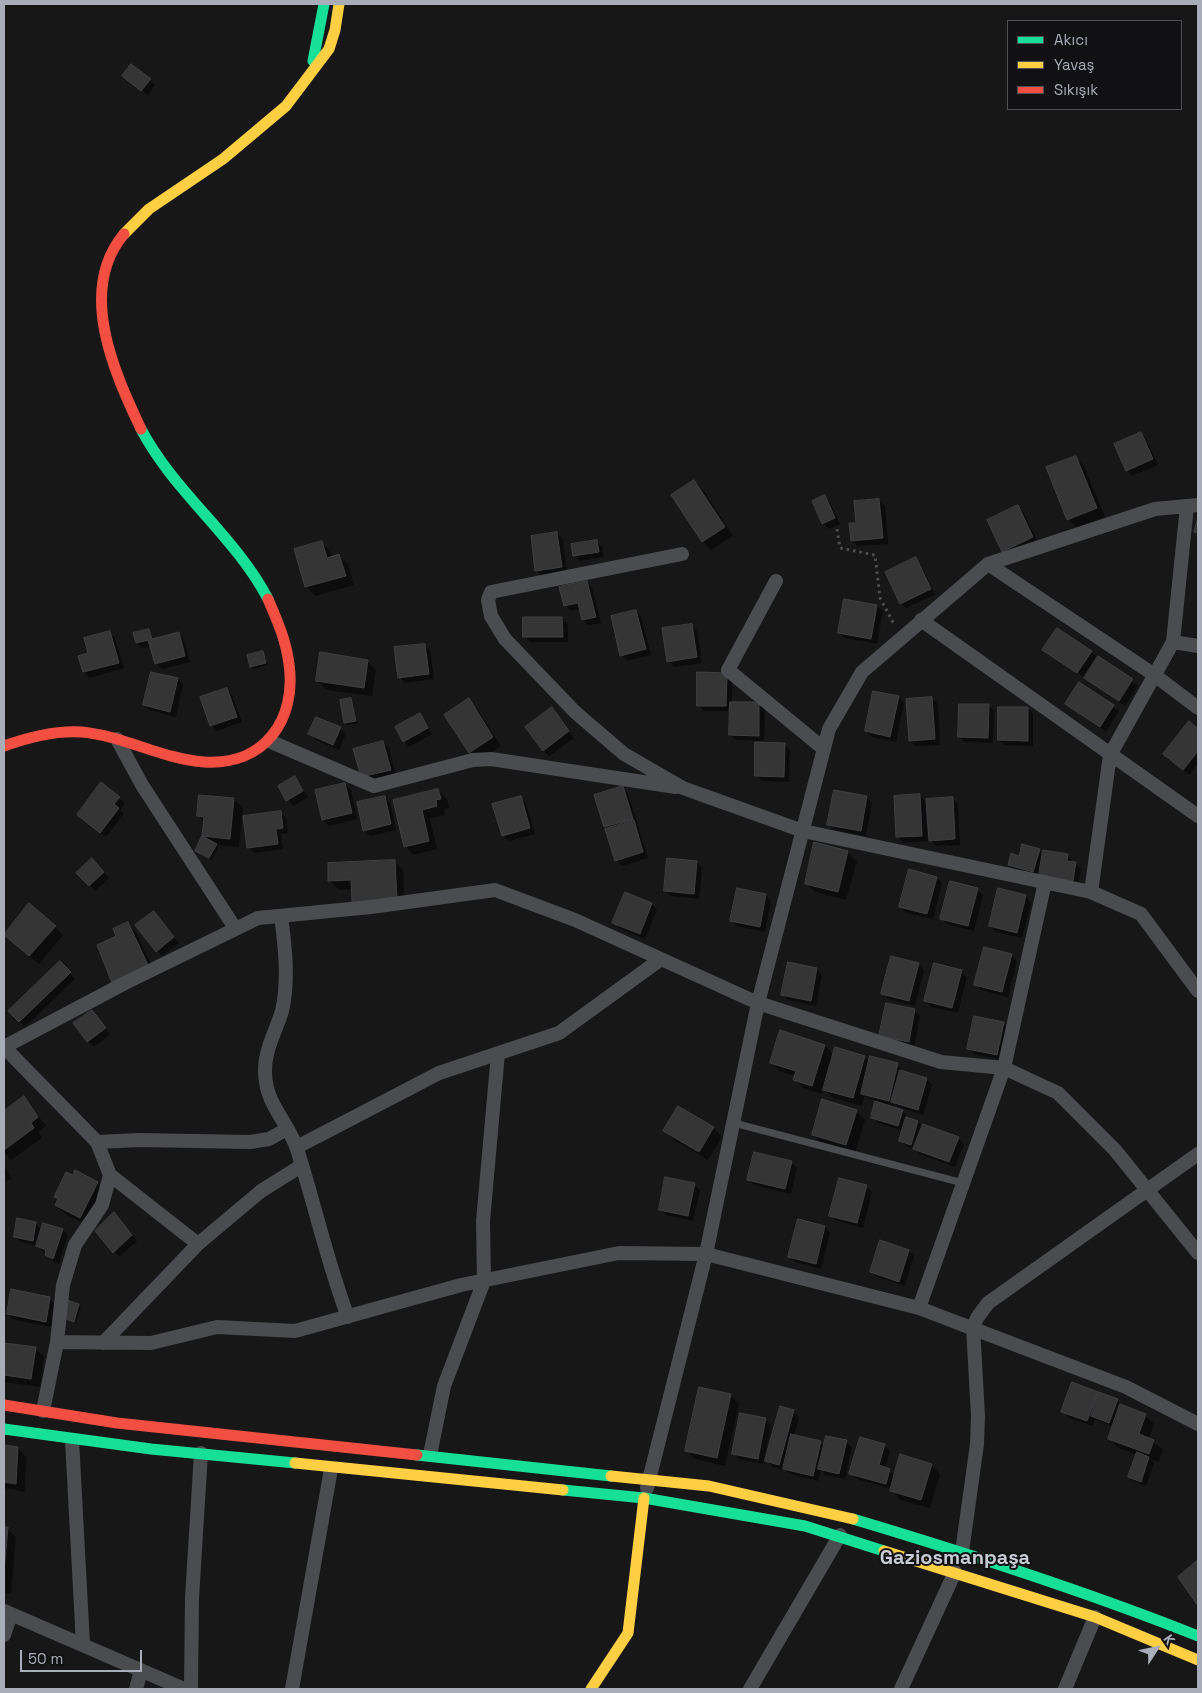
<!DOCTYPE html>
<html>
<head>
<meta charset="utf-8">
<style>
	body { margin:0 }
	#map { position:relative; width:1202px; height:1693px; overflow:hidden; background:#171717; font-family:"Space Grotesk",sans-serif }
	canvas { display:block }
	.frame { position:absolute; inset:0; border:5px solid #a8adb8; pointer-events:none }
	.legend { position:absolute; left:1007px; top:20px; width:175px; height:90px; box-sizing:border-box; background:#111113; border:1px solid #4d4f55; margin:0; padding:6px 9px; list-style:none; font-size:15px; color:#a8adb8 }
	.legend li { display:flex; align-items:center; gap:10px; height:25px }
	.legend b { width:25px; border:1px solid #4d4f55 }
	.north { position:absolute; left:1132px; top:1623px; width:50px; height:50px; -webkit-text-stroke:4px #111113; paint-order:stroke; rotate:55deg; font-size:14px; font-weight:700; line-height:20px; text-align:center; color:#a8adb8 }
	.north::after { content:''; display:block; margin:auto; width:18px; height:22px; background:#a8adb8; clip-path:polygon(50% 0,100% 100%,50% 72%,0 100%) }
	.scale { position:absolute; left:20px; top:1650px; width:122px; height:22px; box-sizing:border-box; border:2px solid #a8adb8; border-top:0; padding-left:6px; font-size:15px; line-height:18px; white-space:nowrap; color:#a8adb8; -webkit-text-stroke:4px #111113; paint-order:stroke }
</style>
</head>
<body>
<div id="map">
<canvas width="1202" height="1693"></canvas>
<div class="frame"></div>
<ul class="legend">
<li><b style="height:6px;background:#16e098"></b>Akıcı</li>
<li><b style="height:6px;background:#ffcf43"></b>Yavaş</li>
<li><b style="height:6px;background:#f24e42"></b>Sıkışık</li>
</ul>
<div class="north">K</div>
<div class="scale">50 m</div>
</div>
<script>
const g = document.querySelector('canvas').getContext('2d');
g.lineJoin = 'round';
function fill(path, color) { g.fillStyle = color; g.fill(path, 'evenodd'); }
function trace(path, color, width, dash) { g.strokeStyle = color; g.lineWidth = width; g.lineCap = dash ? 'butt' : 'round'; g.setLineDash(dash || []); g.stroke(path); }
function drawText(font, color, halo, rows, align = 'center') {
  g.font = font + ' "Space Grotesk",sans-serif'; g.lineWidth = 4; g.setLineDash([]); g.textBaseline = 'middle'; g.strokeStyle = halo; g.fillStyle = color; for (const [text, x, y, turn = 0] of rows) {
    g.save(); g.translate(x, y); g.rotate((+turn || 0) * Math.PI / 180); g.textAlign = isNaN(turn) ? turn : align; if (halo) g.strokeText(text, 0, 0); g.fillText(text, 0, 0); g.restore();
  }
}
const shadow = new Path2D(`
	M150,80L155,85L148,95L129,81Z
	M1141,434L1146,439L1158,465L1132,476L1127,470Z
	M1075,457L1084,466L1105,517L1077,528L1068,519Z
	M694,481L703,490L733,536L711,550L703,542L672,495Z
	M825,497L830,503L840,524L829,529L823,523L813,502Z
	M879,500L885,506L888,544L858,546L852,541L857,524Z
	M1018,507L1024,513L1038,543L1009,557L1003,551Z
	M557,533L563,539L567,573L542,576L536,570Z
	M596,541L602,547L604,557L580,561L574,555Z
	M321,542L330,551L332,558L339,556L348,564L354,585L315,596L307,587L296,550Z
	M916,559L921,565L935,595L906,608L901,603Z
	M586,582L592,588L601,623L589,625L583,620L581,609L571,611L565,605Z
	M877,606L883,611L877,644L845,638L839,633Z
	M636,611L641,617L651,655L627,661L622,655Z
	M562,619L568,624V642H530L525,637Z
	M691,626L697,631L702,663L674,667L668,661Z
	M149,631L155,640L178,633L184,639L190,662L162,669L156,664L151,646L142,648L137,643L135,634Z
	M110,632L115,638L124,668L90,678L84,672L80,656L90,654Z
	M424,645L430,651L434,679L405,683L400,677Z
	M1044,649L1091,652L1138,686L1125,706Z
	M263,652L268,665L253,669L251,666Z
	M367,661L376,670L372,696L326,690L317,681Z
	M152,673L178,679L183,685L176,717L150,710L144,705Z
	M727,674L732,680V703L759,704L765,709L764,741L736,740L730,735L731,711H704L698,705Z
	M1080,684L1119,711L1106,732L1067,703Z
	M226,689L232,695L242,722L217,731L211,725Z
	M898,697L904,703L896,742L872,737L866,731Z
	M932,699L938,704L940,745L915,746L910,740Z
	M351,700L358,724L348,725L345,723Z
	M468,700L477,709L501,746L479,761L470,752Z
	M988,705L994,711L993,743L965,742L960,736Z
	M1028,708L1033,714V746L1005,745L999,740Z
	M552,709L574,738L549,756L543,750Z
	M419,715L432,734L409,747L404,741Z
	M1189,723L1198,731V764L1189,775L1164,754Z
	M340,728L346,734L339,750L316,740L310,734Z
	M383,743L389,748L396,775L368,783L362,777Z
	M784,744L790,750L789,782L762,781L756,775Z
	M294,777L308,797L293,806L279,786Z
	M345,784L351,790L357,819L329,826L323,820L317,791Z
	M623,788L628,794L648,858L622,866L616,860L605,826Z
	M438,790L447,799L449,808L444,809L445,815L430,818L437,849L414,855L405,846L394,801Z
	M920,795L925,801L928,841L903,843L898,837Z
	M385,797L390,803L396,830L370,836L364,830Z
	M520,797L526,803L535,834L509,841L503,836Z
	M866,797L872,803L866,836L835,830L829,824Z
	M119,798L125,803L120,810L124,814L106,837L78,815Z
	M234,799L243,808L239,847L216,845L218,848L212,860L196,850L204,836L205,822L198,816Z
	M952,799L958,804L960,845L936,846L930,840Z
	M280,813L286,818L288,833L281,834L283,849L254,853L249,847Z
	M815,844L848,852L857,861L846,900L815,892L806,883Z
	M1039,850L1044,854V851L1068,856L1081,869L1078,886L1015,871L1009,865L1020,857Z
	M92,860L109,878L95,891L78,873Z
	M394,861L403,870L405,909L352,889L339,890L330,881Z
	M697,862L702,868L699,899L671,896L665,891Z
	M936,878L942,883L933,919L906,913L900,907Z
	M977,889L983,895L974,931L947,924L942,918Z
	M738,890L766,896L771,901L765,932L737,926L732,921Z
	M999,890L1026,897L1031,902L1022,938L996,932L990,926Z
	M625,893L652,904L657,910L645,939L619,928L614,922Z
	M154,912L179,943L162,956L157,951Z
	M127,923L136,932L156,974L117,936Z
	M55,927L63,935L39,964L14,943Z
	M1011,955L1017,961L1008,997L981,990L976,984Z
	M60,963L75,979L25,1027L9,1011Z
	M918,964L924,970L915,1006L888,999L883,993Z
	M817,969L822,975L816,1006L788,1000L782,994Z
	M961,972L967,977L958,1013L931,1007L926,1001Z
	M887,1005L915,1011L920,1016L914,1047L886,1041Z
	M97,1017L110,1034L94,1047L88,1041Z
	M1003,1023L1009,1029L1002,1060L974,1054L969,1048Z
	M781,1032L825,1046L834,1055L864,1057L870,1062L897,1064L903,1072L927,1079L932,1085L923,1115L898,1107L895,1104L894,1106L887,1104V1106L903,1111L908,1119L918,1122L923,1127L958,1138L964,1144L955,1167L920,1154L915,1149L906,1146L900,1140L903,1131L878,1123L872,1117L877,1102L865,1096L862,1106L833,1098L823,1088L821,1094L803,1088L794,1079L795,1076L780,1071L771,1063Z
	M24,1098L46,1126L39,1132L42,1138L11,1160L4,1152V1118L6,1117L4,1113Z
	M856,1111L865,1120L855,1153L822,1144L813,1135Z
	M713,1128L722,1137L708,1160L674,1140L665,1131Z
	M791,1162L797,1168L791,1194L754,1185L748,1179Z
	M4,1166L12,1178L4,1183Z
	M98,1183L106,1191L89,1226L65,1214L56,1205L59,1200L55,1197Z
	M694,1185L700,1190L693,1221L666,1215L660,1209Z
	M866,1186L872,1192L863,1228L837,1221L831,1215Z
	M119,1219L137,1241L119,1257L114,1252Z
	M35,1223L42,1230H63L68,1235L59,1264L52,1261L38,1246L21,1242L15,1237Z
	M825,1227L830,1233L821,1269L795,1262L790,1256Z
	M909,1251L914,1256L905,1286L877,1277L871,1272Z
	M49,1299L55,1304L52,1327L14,1320L8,1314Z
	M78,1305L81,1308L76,1323L64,1317Z
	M4,1344L35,1348L44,1357L40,1387L4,1382Z
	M1097,1393L1145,1415L1154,1424L1149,1439L1163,1450L1158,1462L1150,1459L1154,1463L1146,1486L1135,1482L1129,1477L1137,1455L1118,1448L1109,1439L1113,1427L1095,1419L1093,1426L1069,1418L1063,1412Z
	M730,1395L739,1404L725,1466L695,1459L686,1450Z
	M793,1411L799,1417L794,1436L820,1442L824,1446L846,1442L852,1447L845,1479L825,1475L821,1470L818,1481L790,1474L786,1470L773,1467L767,1461Z
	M765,1419L771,1425L763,1464L739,1459L734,1453Z
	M861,1439L885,1446L890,1451L885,1468L895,1476L931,1465L940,1474L930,1508L900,1500L892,1489L857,1479L851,1474Z
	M4,1447L18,1448L26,1457L25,1492L4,1488Z
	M4,1528H7L16,1537L11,1594L4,1593Z`);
const building = new Path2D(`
	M131,64L151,79L141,91L122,76Z
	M1141,432L1153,459L1126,471L1114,444Z
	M1076,456L1097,508L1067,520L1046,467Z
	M694,480L725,527L702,542L671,495Z
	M825,495L835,518L822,524L812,501Z
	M879,499L883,538L851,541L849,523H856L854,501Z
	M1018,505L1033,537L1002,552L987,520Z
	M1198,518V533L1194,532Z
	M557,532L562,567L535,571L531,536Z
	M597,540L599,552L573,556L571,544Z
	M322,541L327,558L339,554L346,576L305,587L294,549Z
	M916,557L931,589L900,604L885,572Z
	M587,581L596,617L582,620L578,603L564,606L559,587Z
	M844,599L877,605L871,639L838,633Z
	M636,610L646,649L620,656L611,616Z
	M523,617H562L563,637H523Z
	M692,624L697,657L667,662L662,628Z
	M1057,628L1092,651L1077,673L1042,650Z
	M149,629L152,639L179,632L185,656L155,664L148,640L136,643L133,633Z
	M110,631L119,663L83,672L78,656L88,653L84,638Z
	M425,644L429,674L398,678L394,647Z
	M263,651L266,663L250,667L247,655Z
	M320,652L368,660L364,688L316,681Z
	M1098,656L1133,679L1119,701L1084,678Z
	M151,672L178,678L170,712L143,705Z
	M697,672L727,673L726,706H697Z
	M1079,682L1114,705L1100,727L1065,704Z
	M227,688L237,717L210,726L200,697Z
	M873,691L899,696L890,737L865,731Z
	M932,697L935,739L909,741L906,699Z
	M351,698L356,721L344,723L340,700Z
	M469,698L493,737L469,753L444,715Z
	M730,702H759V736L729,735Z
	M959,704H989L988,738L958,737Z
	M552,707L569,731L543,751L525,727Z
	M998,707H1028V741L998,740Z
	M420,713L428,728L403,742L395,727Z
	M316,717L341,727L333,745L308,734Z
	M1189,721L1198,729V751L1183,770L1163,754Z
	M383,741L391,770L361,777L353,749Z
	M755,742L785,743L784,777L755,776Z
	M295,776L303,791L286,801L278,786Z
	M101,782L120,797L114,804L119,808L100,833L77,815Z
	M345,783L352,813L322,820L315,790Z
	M623,786L633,819L604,827L594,795Z
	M438,789L441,799L436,800L437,806L422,810L429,841L404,847L393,800Z
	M834,790L867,796L861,831L827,825Z
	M920,794L922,836L896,837L894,796Z
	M199,795L234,798L230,839L202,836L204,817L197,816Z
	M385,796L391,824L363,831L357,802Z
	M521,796L530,828L502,836L492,804Z
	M953,797L955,839L929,841L926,799Z
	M281,811L283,828L276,829L278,844L247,848L243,816Z
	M634,820L643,852L615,861L605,829Z
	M202,836L217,844L209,858L195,851Z
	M814,842L848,851L838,892L805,884Z
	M1022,844L1040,849L1033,872L1008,865L1011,853L1019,856Z
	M1043,850L1068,854L1067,861L1076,862L1073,881L1039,875Z
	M92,858L104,872L89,886L76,873Z
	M667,858L697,861L694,894L664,891Z
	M395,860L397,900L352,902L351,880L328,881V863Z
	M909,869L937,877L927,914L899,907Z
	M950,881L978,888L968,926L940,919Z
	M737,888L766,894L760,927L730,921Z
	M998,888L1026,895L1017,933L989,926Z
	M625,892L652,903L640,934L612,923Z
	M29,903L56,926L29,956L4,935Z
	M154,911L174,937L156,952L135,925Z
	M128,922L148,965L112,983L97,945L116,936L113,929Z
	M984,947L1012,954L1002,992L974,985Z
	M891,956L919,963L909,1001L881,994Z
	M60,961L71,972L19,1022L8,1011Z
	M788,962L817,968L811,1001L781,995Z
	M934,963L962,970L952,1008L924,1001Z
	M886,1003L915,1009L909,1042L879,1036Z
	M92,1010L106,1028L87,1042L73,1023Z
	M974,1016L1004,1022L997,1055L967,1049Z
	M780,1030L825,1045L812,1086L793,1080L796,1071L770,1063Z
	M835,1047L865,1056L853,1098L823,1090Z
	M870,1056L898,1063L889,1101L861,1094Z
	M900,1070L927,1078L918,1110L891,1102Z
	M24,1096L38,1117L31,1123L34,1128L4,1150V1111Z
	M822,1099L857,1110L846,1145L812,1135Z
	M875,1101L903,1110L898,1126L871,1118Z
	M678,1106L714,1127L699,1152L663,1131Z
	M906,1117L918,1121L911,1145L899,1141Z
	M923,1124L959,1137L949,1162L913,1149Z
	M754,1152L792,1161L785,1189L747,1180Z
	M75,1170L98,1182L80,1218L55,1205L58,1199L54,1197L66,1172L73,1175Z
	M665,1177L695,1183L688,1216L659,1210Z
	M839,1178L867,1185L857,1223L829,1216Z
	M114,1212L132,1235L113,1253L95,1231Z
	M17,1218L36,1222L33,1241L14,1237Z
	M798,1219L825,1226L816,1264L788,1257Z
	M43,1223L63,1229L53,1259L45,1255L46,1250L36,1246Z
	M880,1240L909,1250L899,1282L870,1272Z
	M11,1289L50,1297L46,1322L7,1314Z
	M67,1300L79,1304L74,1322L63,1318Z
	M4,1343L36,1347L31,1379L4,1375Z
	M1072,1382L1098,1392L1087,1421L1061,1412Z
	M699,1387L731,1394L717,1458L685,1451Z
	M1099,1392L1118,1399L1109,1423L1091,1416Z
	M1120,1404L1146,1414L1139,1434L1154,1440L1149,1454L1108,1439Z
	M780,1406L794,1410L779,1465L765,1461Z
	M740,1413L766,1418L758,1459L732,1454Z
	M791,1434L821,1441L813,1476L783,1469Z
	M826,1436L847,1440L839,1474L818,1469Z
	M860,1437L885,1444L879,1465L890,1469L886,1484L849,1474Z
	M4,1445L18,1447L16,1484L4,1482Z
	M1137,1452L1149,1457L1141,1482L1128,1477Z
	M900,1454L932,1464L921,1500L890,1491Z
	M4,1527H8L4,1571Z
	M1198,1560V1606L1178,1577Z`);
const path = new Path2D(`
	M837,529L840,548L875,555L880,598L895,626`);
const lane = new Path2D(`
	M734,1123L963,1183`);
const street = new Path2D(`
	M682,554L491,592L488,600L491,616L505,639L575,712L624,754L683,788L803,831L1091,892
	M988,564L1153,674L1198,708
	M776,581L728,670L824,749
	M921,620L1198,816
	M1173,642L1187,506
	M1198,646L1173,642L1110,755L1091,892L1141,914L1198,991
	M117,739L142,785L235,928
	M269,741L374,786L473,760L491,759L676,787
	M281,916C285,946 289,980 282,1011C276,1031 264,1051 265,1073C266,1106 288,1121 297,1149C315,1205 327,1262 348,1317
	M4,1047L125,983L258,918L371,907L495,890L575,920L758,1003L941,1062L1004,1068L1058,1093L1115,1150L1198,1253
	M4,1047L97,1142L110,1175L102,1205L75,1245L63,1285L57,1342L43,1411
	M97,1142L139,1140L250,1142L269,1139L287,1129
	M297,1147L439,1073L559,1033L661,959
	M110,1175L198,1244
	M919,1308L1004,1068L1045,882
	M57,1342L151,1343L217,1327L295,1331L461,1285L619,1253L706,1254L919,1308L1126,1387L1198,1424
	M103,1343L198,1244L261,1191L301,1166
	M72,1440L83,1644
	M430,1455L444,1386L484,1281L483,1221L498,1053
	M647,1488L706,1254L758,1003L829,729L862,672L988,564L1155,509L1198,505
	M962,1552L977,1444L978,1416L973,1327L977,1318L988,1303L1198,1154
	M4,1611L184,1689
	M4,1635L11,1614
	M136,1689L141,1670
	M191,1689L192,1598L201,1453
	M292,1689L331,1469
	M750,1689L840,1535
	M901,1689L955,1572
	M1065,1689L1095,1617`);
const fast = new Path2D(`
	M313,61L324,4
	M141,429C174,492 235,536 268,599
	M4,1429L151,1449L295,1463
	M417,1455L611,1476
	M563,1490L644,1498L805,1526L884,1551
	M853,1519C970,1554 1085,1591 1198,1636`);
const slow = new Path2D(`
	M124,234L149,209L223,159L286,106L329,49L335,30L339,4
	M295,1463L563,1490
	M611,1476L709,1486L853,1519
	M884,1551L1095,1617L1198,1660
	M591,1689L628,1633L644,1498`);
const jam = new Path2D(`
	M124,234C77,290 114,372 141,429
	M4,746C29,737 55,730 82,732C124,736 162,759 204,762C264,766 297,720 289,664C286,640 277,620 268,599
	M4,1405L117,1423L417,1455`);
const districtNames = [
	["Gaziosmanpaşa",955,1559]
];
fill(shadow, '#0007');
fill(building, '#353536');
trace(building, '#3f4043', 1);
trace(path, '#4d4e52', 3, [2.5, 4]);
trace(lane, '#4b4c50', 7);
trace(street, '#4b4c50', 14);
trace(fast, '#16e098', 11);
trace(slow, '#ffcf43', 11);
trace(jam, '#f24e42', 11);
drawText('bold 20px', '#c9ccd4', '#111113', districtNames);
</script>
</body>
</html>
